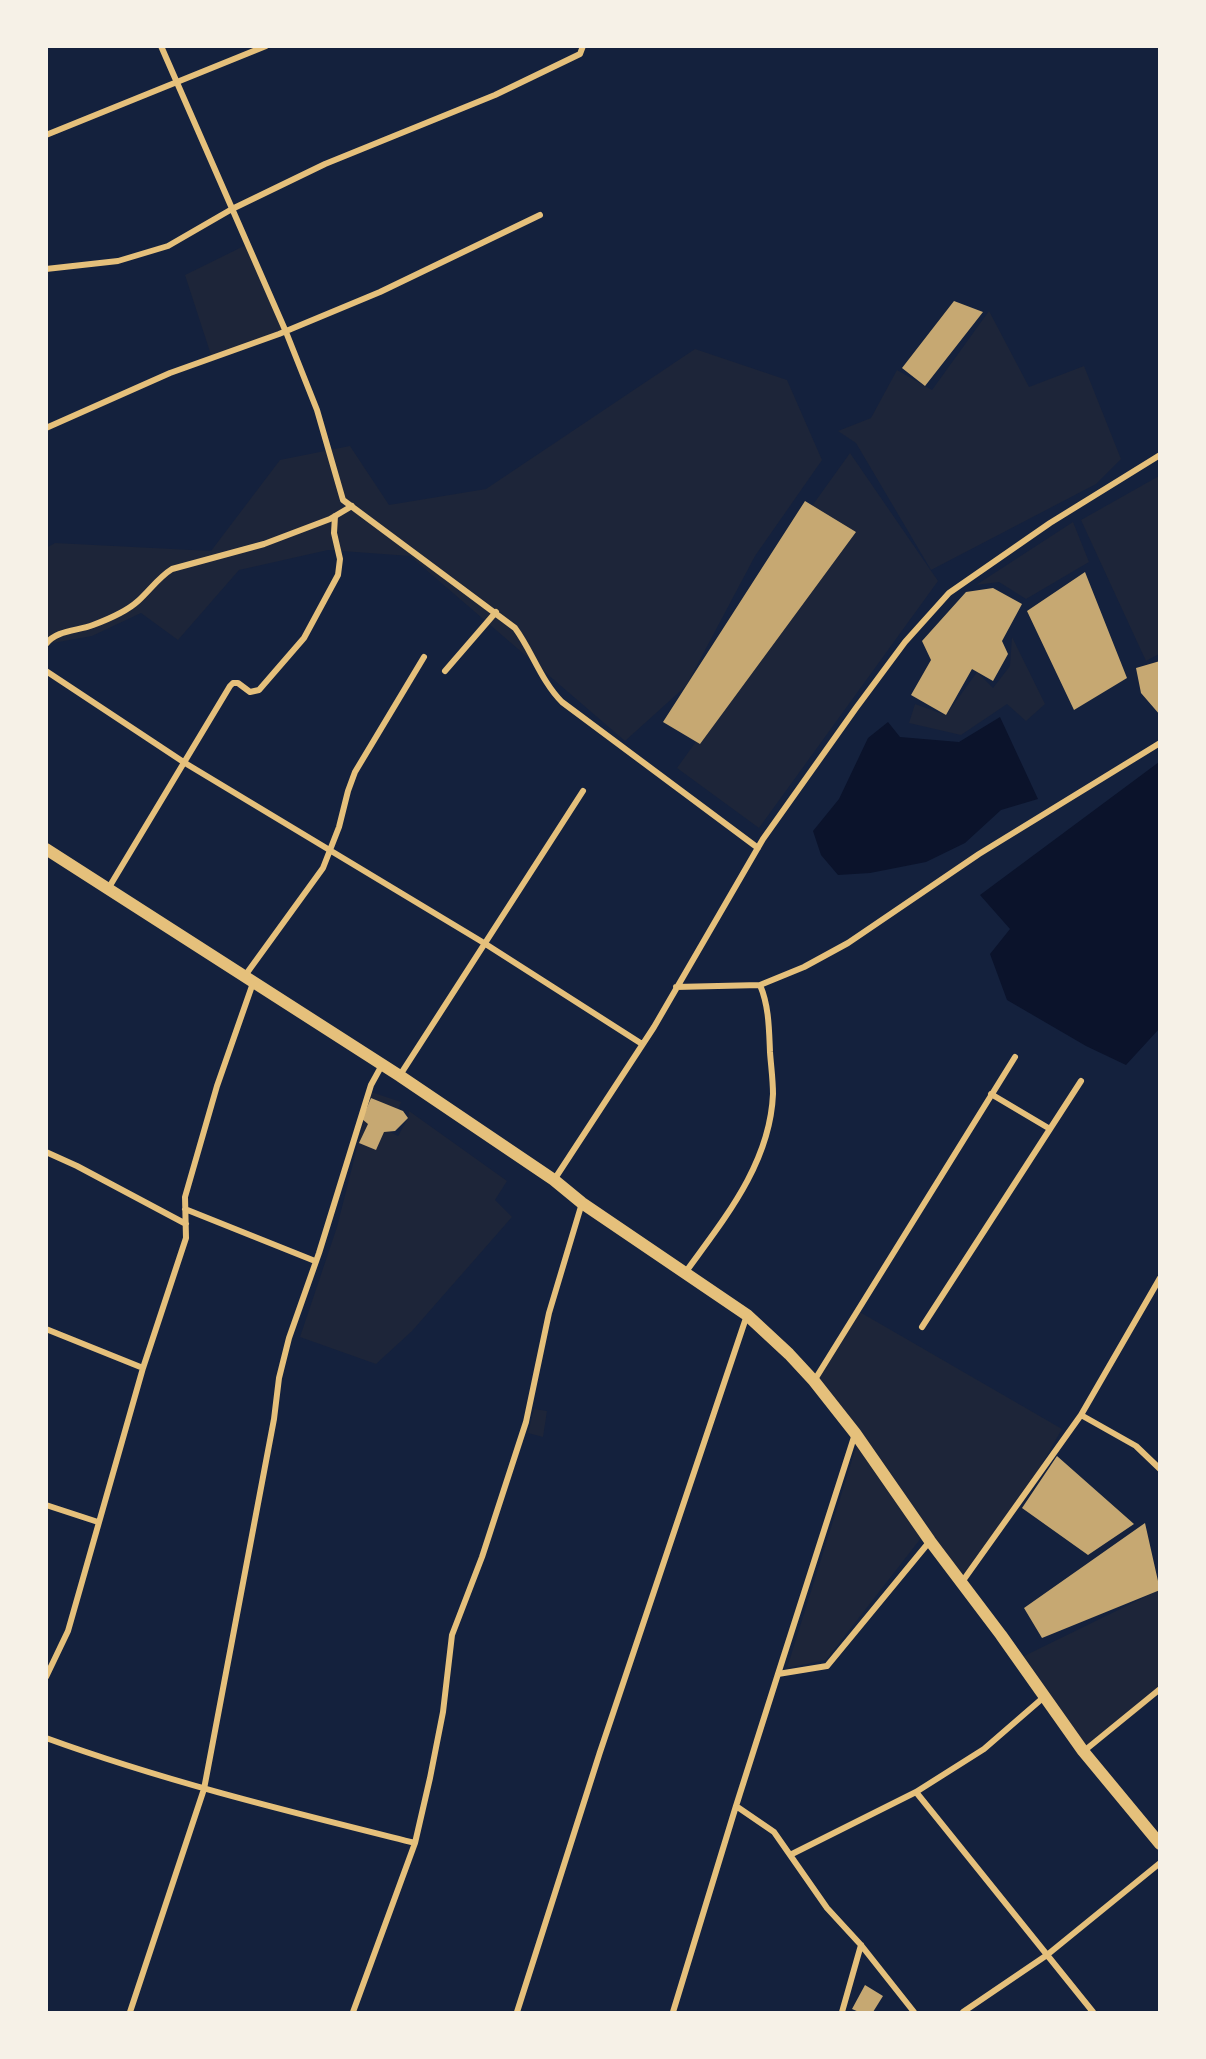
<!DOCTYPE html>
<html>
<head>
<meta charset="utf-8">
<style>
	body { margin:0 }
	#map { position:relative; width:1206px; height:2059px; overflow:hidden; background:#14213d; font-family:Roboto,sans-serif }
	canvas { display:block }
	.frame { position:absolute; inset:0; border:48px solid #f6f1e7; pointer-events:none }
</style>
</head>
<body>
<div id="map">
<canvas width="1206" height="2059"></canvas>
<div class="frame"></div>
</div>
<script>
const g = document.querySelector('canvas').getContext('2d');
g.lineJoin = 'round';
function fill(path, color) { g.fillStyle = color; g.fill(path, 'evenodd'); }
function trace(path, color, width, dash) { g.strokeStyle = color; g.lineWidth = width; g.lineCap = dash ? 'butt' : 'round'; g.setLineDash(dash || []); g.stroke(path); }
const green = new Path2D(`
	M248,244L286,332L212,358L185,275Z
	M989,311L1029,387L1084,366L1121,459L1096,484L931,570L856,443L838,431L871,418L897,370L932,390Z
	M695,349L787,380L822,460L755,556L686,686L625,741L410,556L328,550L239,570L178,640L141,613L92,636L47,644L46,548L55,543L211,551L280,460L350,446L389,505L486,489Z
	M850,453L938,581L759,828L677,768L847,532L812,506Z
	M1159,476V654L1146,661L1081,520Z
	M1073,522L1089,562L1026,599L999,582L976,585Z
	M1012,637L1045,704L1026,721L1007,704L961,735L909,723L915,704L946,715L977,672L993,688L1010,666Z
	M371,1092L401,1102L390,1132L398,1136L408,1118L409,1111L507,1181L495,1200L512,1217L412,1331L376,1364L300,1337L337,1227Z
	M858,1311L1062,1429L1025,1494L962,1582L925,1533L826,1660L787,1668L858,1441L814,1381Z
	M534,1409L547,1411L543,1437L528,1433Z
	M1159,1590V1692L1142,1709L1083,1751L1018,1659Z`);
const water = new Path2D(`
	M1000,717L1038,799L1001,810L965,843L926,862L870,873L838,875L821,855L813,831L839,799L868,738L888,722L900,737L959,742Z
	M1159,762V1029L1126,1065L1086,1046L1007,1000L990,954L1010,929L980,895Z`);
const building = new Path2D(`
	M954,301L983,312L925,386L902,368Z
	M805,501L856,532L700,744L663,722Z
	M1085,572L1127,678L1074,710L1027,611Z
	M993,588L1022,604L1002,641L1008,654L993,681L972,669L946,715L911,695L931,660L922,641L966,592Z
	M1160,661V715L1141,693L1136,668Z
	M371,1098L403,1111L408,1118L395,1131L384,1132L376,1150L359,1143L368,1124L362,1119Z
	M1057,1456L1134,1524L1088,1555L1022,1508Z
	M1145,1523L1160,1590L1042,1638L1024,1608Z
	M865,1985L883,1996L873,2012H859L852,2009Z`);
const minor = new Path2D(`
	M161,46L286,332L317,410L343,500L515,628C532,651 541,681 562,702L758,848
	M46,135L266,46
	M46,269L118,261L168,246L232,209L325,164L495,95L580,54L583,46
	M46,428L170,373L279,334L380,292L540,215
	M46,644C56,630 78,631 93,625C109,619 126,612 138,601C150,590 159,577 172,569L264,544L330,519L352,506
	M46,671L185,763L484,943L642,1044
	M445,671L496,612
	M108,889L230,686L233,683H238L250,692L259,690L304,638L338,575L340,559L334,533L335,516
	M244,977L323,868L339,827L348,791L355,772L424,657
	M676,987L760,985L804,967L848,943L979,854L1160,743
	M400,1075L583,791
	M991,1094L1050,1129
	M46,1152L77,1166L186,1224
	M554,1180L654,1027L763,839L856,708L905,642L949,593L1050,523L1160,455
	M185,1209L315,1261
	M685,1273C724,1219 770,1164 773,1094C773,1080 771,1066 770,1052C769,1029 769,1006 760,985
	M922,1327L1081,1081
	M46,1329L143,1368
	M814,1381L1015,1057
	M1081,1415L1136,1446L1160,1469
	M855,1434L778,1674L827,1666L930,1541
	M46,1505L98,1522
	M962,1582L1081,1415L1160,1278
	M778,1674L736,1806L774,1832L827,1908L861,1945L914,2012
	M46,1677L68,1631L143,1368L186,1238L185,1197L217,1086L253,983
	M46,1738C167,1782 291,1812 415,1843
	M1084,1751L1160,1689
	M916,1792L1093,2012
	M790,1855L916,1792L984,1749L1044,1697
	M130,2012L204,1789L274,1419L279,1378L289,1338L319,1253L371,1085L382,1065
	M353,2012L415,1843L430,1778L443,1712L452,1635L482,1557L526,1422L549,1313L582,1203
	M517,2012L600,1752L747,1315
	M673,2012L736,1806
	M842,2012L861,1945
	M963,2012L1047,1955L1160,1863`);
const secondary = new Path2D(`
	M46,849L400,1076L554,1180L582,1203L747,1315L789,1354L814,1381L855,1433L930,1541L1001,1635L1083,1751L1160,1844`);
fill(green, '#1d2539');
fill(water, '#0b132b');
fill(building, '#c6a872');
trace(minor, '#e5c07b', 6);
trace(secondary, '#e5c07b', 12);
</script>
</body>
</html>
